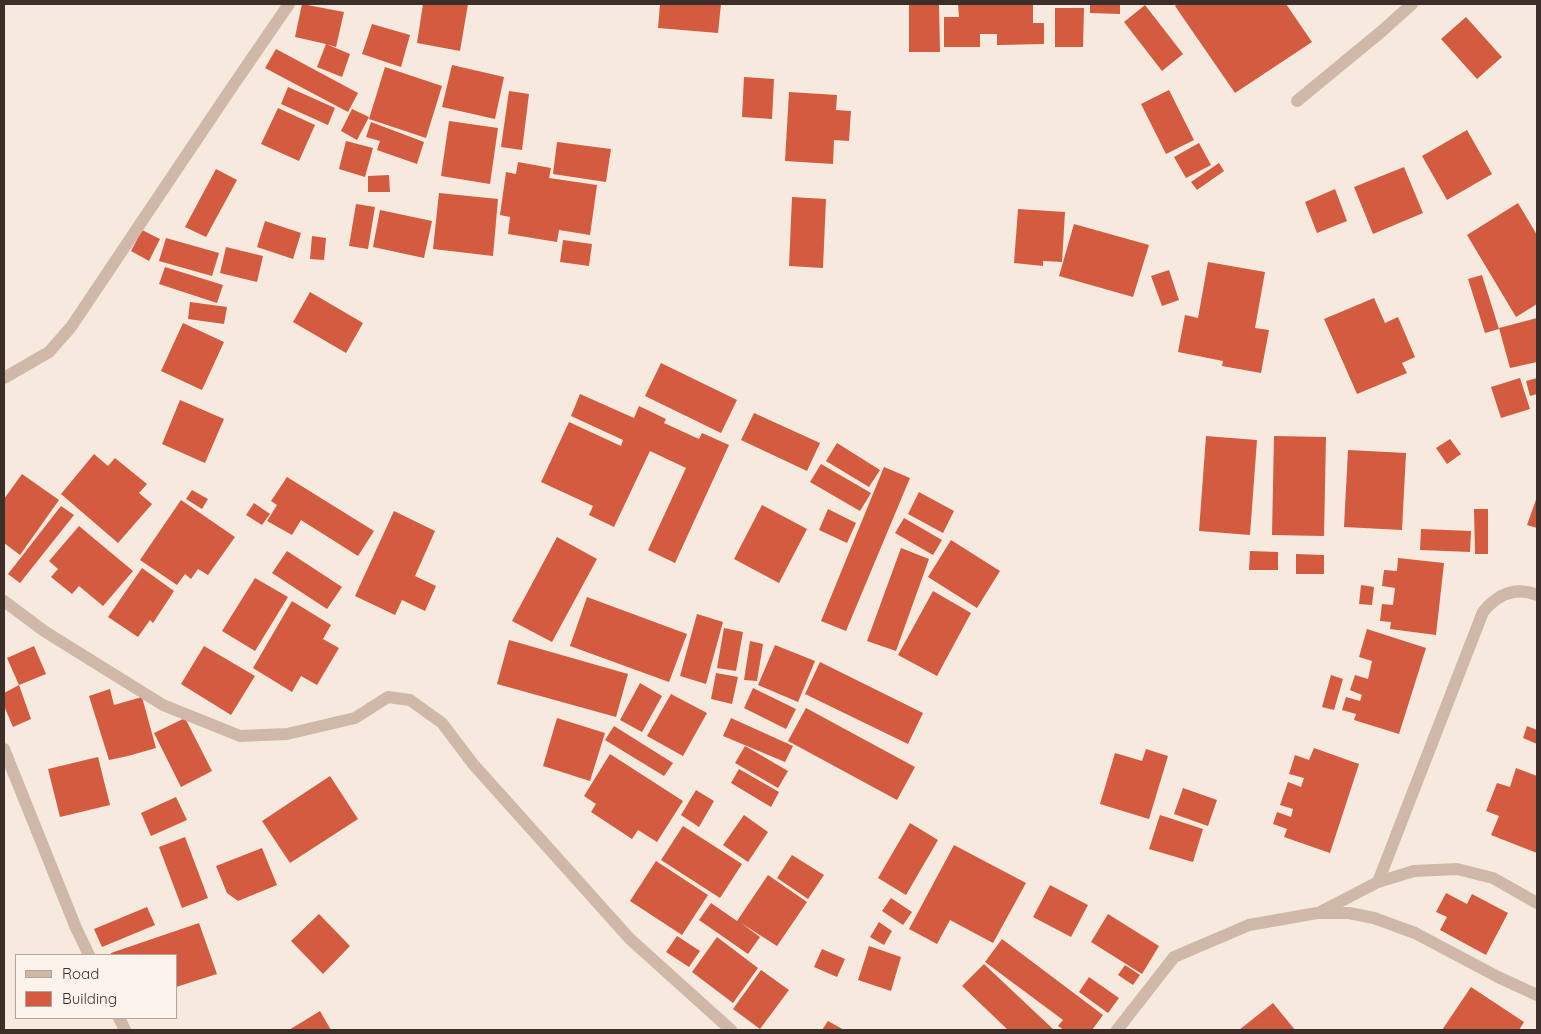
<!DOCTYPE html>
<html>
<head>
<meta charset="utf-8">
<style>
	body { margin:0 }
	#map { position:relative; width:1541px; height:1034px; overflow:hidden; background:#f6eadf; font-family:Quicksand,sans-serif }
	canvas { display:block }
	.frame { position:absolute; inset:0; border:5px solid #3c2e29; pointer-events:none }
	.legend { position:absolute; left:15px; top:954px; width:162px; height:65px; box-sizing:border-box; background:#fcf4ec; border:1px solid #afa59e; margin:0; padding:6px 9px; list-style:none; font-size:15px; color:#3c2e29 }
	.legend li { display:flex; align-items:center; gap:10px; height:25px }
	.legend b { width:25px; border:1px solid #afa59e }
</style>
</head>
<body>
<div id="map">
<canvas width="1541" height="1034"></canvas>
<div class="frame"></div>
<ul class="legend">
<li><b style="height:6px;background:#d0b8a9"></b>Road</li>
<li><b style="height:14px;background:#d35b3f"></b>Building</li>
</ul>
</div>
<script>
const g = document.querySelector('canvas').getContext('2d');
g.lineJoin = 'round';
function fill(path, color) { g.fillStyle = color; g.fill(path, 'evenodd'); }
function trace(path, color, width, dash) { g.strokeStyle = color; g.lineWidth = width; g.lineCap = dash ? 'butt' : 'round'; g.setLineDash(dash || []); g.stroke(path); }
const building = new Path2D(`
	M302,4L344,12L336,47L326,44L350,54L342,77L317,67L326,44L295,37Z
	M423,4H468L460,51L417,43Z
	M660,4H721L718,33L658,28Z
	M909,4H939L940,52H909Z
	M958,4H1033V23H1044V44L997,45V34H980V47H944V17H959Z
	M1090,4H1120V14L1090,13Z
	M1178,4H1286L1312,42L1235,93L1175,6Z
	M1145,5L1183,54L1162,71L1124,22Z
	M1055,8H1084L1083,47H1055Z
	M1466,17L1502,57L1477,79L1441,39Z
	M372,24L410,35L401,67L362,54Z
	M276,49L358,93L348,112L265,68Z
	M452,65L504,77L495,119L442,107Z
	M385,67L442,86L426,138L369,119Z
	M744,77L774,79L772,119L742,117Z
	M288,87L335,108L328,125L281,104Z
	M1169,90L1194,140L1166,154L1141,104Z
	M509,91L529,94L522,150L501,147Z
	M789,92L837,95L836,110L851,111L849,141L834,140L833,164L785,161Z
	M278,108L315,125L299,161L261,144Z
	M352,109L369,117L357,140L341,131Z
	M449,121L498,128L490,184L441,176Z
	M371,122L424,142L417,164L377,150L380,141L366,137Z
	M1467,130L1492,174L1447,200L1422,156Z
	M346,141L373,148L365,177L339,169Z
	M557,142L611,149L606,182L553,174Z
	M1199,143L1211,165L1186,178L1174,157Z
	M518,162L551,168L549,178L597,185L590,235L559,230L557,242L508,234L510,217L500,215L506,172L516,174Z
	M1219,163L1224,171L1197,190L1191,182Z
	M1404,167L1423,213L1373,234L1354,187Z
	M216,169L237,180L206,237L185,227Z
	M389,175L390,192H368V176Z
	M1335,189L1347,221L1317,233L1305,202Z
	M439,193L498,199L493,256L433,249Z
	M792,197L826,199L823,268L789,266Z
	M1518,203L1537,235V304L1516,317L1467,235Z
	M356,204L375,207L368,249L349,246Z
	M1018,209L1065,212L1062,262L1043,261V266L1014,263Z
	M380,210L432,221L424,258L373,247Z
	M265,221L301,233L293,259L257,247Z
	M1074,224L1149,245L1133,297L1059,276Z
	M142,230L160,239L149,261L131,251Z
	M312,236L326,238L324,260L310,259Z
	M166,238L219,253L212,276L159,261Z
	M563,240L592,244L589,266L560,262Z
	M226,247L263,256L257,282L220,273Z
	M1208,262L1265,272L1255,328L1269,330L1261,373L1222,366L1223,361L1178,352L1185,315L1198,318Z
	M165,267L223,285L217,303L159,284Z
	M1169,270L1179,300L1162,306L1151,276Z
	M1482,275L1499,329L1485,333L1468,279Z
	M310,292L363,323L346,353L293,322Z
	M1374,298L1385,323L1398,317L1415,357L1402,363L1407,373L1357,394L1324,319Z
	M190,302L227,307L224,324L188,319Z
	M1537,318V362L1510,368L1499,328Z
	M183,323L224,342L202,390L161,371Z
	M661,363L737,400L721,433L645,396Z
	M1520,378L1530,409L1501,418L1491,387Z
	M1537,378V394L1530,396L1526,381Z
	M580,394L634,418L639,406L666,419L664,423L699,439L702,433L729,445L675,563L648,550L686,468L650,451L614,527L589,515L593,506L541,482L569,422L621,446L623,440L571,416Z
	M180,400L224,419L205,463L162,444Z
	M754,413L820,443L807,471L741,440Z
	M1206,436L1257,440L1250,535L1199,531Z
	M1274,436L1326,437L1324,536L1272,535Z
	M1450,439L1461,454L1447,464L1436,448Z
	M837,443L880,470L869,487L826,461Z
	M1348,450L1406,453L1402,530L1344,527Z
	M94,454L108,466L115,458L147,484L139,493L152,504L118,543L61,494Z
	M821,464L871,493L860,511L810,482Z
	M884,467L910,478L846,631L821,621Z
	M22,474L59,500L20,555L4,543V499Z
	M287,477L374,531L358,556L301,520L292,535L267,521L277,505L271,501Z
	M192,490L208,499L202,509L186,499Z
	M919,492L954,511L943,533L908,514Z
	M1537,497V528L1527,525Z
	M181,500L235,537L208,575L198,569L191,579L185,574L177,585L140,560Z
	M254,503L270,514L262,525L246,515Z
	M762,505L807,529L779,583L734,559Z
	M61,506L74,515L20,583L8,574Z
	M828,509L856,523L847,543L819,530Z
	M1474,509H1488V554H1475Z
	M394,511L435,531L415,576L436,586L425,611L402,600L395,615L355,596Z
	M904,518L942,540L933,555L895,533Z
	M79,526L133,571L103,606L79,586L72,594L51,577L58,569L49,561Z
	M1421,529L1471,531L1470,552L1420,550Z
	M557,537L597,559L552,642L512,621Z
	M951,540L1000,571L977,608L928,577Z
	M901,548L929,559L896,651L867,641Z
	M287,551L342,587L327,609L272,573Z
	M1250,551L1278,552V570H1249Z
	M1296,554L1324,555V574H1296Z
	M1398,558L1444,563L1436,635L1390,629L1391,622L1380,621L1382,604L1393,605L1395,588L1382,586L1384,570L1397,571Z
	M142,568L174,591L153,623L150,620L138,637L108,617Z
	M255,578L288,597L255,651L222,631Z
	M1361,585L1374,587L1372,605L1359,604Z
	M933,591L971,613L937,676L898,655Z
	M587,597L687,634L669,682L570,646Z
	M292,601L331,625L323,639L339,648L317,685L301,676L292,692L253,668Z
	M697,614L723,622L706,684L680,676Z
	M724,628L743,632L736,671L717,668Z
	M1367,629L1426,648L1399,734L1354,720L1356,714L1342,710L1346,697L1360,701L1362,695L1350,690L1355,675L1368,679L1372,661L1359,657Z
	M509,640L628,674L616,717L497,684Z
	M750,641L763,644L757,681L744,680Z
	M775,645L815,661L798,702L758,685Z
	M34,646L46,674L19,685L7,658Z
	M204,646L255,676L231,715L181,684Z
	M820,662L923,713L908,744L805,694Z
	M716,673L738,677L732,704L711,699Z
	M1331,675L1343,679L1334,710L1322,707Z
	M640,683L662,696L642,732L620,720Z
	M19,685L31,719L13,727L4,706V693Z
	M753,688L796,709L786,729L744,708Z
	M110,689L114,705L142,697L156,748L128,756L109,760L89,696Z
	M671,694L707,713L683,756L647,736Z
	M806,708L915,767L897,800L788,741Z
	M185,718L212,771L181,787L154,733Z
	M557,718L605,733L590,781L543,766Z
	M731,718L793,746L785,762L723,736Z
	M614,726L673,763L664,776L605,740Z
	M1527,726L1537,730V744L1523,738Z
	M745,746L788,771L778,788L735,763Z
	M1314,748L1359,764L1330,853L1284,837L1287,829L1273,824L1277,812L1291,817L1293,809L1280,805L1288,782L1301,787L1304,778L1289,774L1295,755L1309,760Z
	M1146,749L1168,756L1149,819L1100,804L1115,753L1142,761Z
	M610,754L683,801L657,842L638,830L632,839L591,812L596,804L584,796Z
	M98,757L110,805L60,817L48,769Z
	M1516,768L1537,776V853L1491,835L1499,816L1486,811L1497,783L1510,787Z
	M739,769L779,792L771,807L731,783Z
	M330,776L358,819L290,863L262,821Z
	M1183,788L1217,800L1208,826L1174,814Z
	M696,790L714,801L699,827L681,815Z
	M176,797L187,820L151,836L141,813Z
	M744,815L768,832L748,862L723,845Z
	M1160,815L1203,829L1193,862L1149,849Z
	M910,823L938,840L906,895L878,878Z
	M683,826L742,864L720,898L661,860Z
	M185,837L208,898L182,908L159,847Z
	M954,845L1026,883L993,943L950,920L937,944L909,929Z
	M262,848L277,885L238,901L227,893L216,866Z
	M792,855L824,875L808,899L777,878Z
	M656,861L708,895L682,935L630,901Z
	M768,875L807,902L777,946L741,923L760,937L748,954L699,920L711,903L737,921Z
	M1050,885L1088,905L1071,937L1033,917Z
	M1446,893L1467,904L1472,894L1508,913L1486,955L1440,930L1447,917L1436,912Z
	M891,898L912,912L903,925L882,911Z
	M147,907L155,925L102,947L94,929Z
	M319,914L350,946L323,974L291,941Z
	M1108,914L1159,946L1142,974L1091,942Z
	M879,922L892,931L884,945L870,937Z
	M199,923L217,974L176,987V955H111V953Z
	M677,936L700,951L689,967L666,952Z
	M717,937L758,968L733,1003L692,972Z
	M1002,939L1103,1015L1092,1030H1064L1058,1026L1063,1020L985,962Z
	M869,946L901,957L891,991L858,980Z
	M822,949L845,959L837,977L814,967Z
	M984,964L1054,1030H1008L962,986Z
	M1125,965L1140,975L1133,985L1118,975Z
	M761,970L789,990L760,1029L733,1009Z
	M1089,977L1119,998L1108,1013L1079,992Z
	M1471,987L1524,1022L1519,1030H1442Z
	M1273,1003L1295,1030H1239Z
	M320,1011L331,1030H289Z
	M828,1021L844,1030H822Z`);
const street = new Path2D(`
	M1297,101L1382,31L1412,4
	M4,378L49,352L71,327L228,93L289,4
	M4,601L44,631L163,705L240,736L287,734L355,718L388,697L410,700L442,723L473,764L630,939L731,1030
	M4,749L76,928L89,955
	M1378,882L1483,612C1497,595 1515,586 1537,595
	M1322,911L1378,882L1414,871L1457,869L1493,878L1537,903
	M119,1018L125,1030
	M1117,1030L1174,957L1249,925L1317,913H1349L1374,918L1415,933L1498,977L1537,995`);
fill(building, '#d35b3f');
trace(street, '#d0b8a9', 12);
</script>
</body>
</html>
